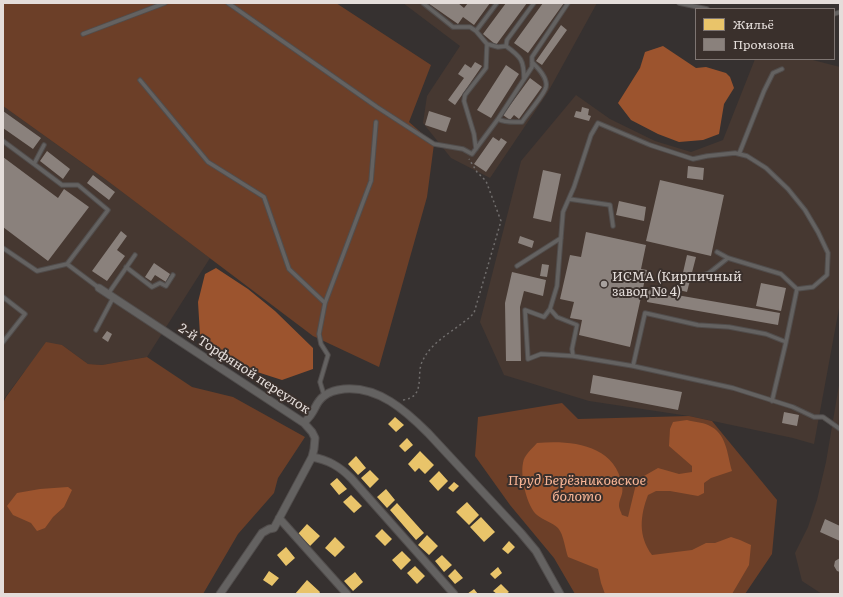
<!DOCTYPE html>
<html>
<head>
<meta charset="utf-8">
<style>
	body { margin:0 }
	#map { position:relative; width:843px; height:597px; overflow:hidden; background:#363130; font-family:Literata,serif }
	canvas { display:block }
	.frame { position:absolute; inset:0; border:4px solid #e4ddda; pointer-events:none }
	.legend { position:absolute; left:695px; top:8px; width:140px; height:52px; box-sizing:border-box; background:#3a302c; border:1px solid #7e7572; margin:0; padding:5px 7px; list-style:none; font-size:12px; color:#e4ddda }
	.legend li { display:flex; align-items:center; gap:8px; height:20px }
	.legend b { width:20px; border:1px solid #7e7572 }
</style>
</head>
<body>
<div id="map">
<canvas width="843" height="597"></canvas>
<div class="frame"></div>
<ul class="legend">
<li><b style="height:11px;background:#e9c46a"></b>Жильё</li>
<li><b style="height:11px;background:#8a817c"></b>Промзона</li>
</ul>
</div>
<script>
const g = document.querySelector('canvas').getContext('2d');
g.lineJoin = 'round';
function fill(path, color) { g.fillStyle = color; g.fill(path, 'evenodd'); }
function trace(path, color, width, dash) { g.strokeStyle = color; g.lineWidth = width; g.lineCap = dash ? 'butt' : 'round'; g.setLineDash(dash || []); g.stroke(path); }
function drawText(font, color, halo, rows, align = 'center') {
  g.font = font + ' Literata,serif'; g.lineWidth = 4; g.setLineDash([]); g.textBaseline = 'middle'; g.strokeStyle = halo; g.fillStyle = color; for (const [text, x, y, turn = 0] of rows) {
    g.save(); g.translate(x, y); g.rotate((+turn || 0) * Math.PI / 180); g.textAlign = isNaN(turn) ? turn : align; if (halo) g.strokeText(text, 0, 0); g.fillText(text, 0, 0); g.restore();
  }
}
const built = new Path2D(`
	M403,3H597L548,92L490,178L451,158L423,123L427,96L460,46Z
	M755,59H809L840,67V303L814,444L793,438L689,416L589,401L504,375L480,322L521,161L576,95L610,119L655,141L691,152L723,140Z
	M3,106L105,179L210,258L147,357L102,365L88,364L62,345L24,372L3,400Z
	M840,379V594H822L802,581L795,553L808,527L817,500L826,462Z`);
const green = new Path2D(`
	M3,3H336L431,65L409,122L434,144L427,197L379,367L313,336L105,179L3,106Z
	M46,342L62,345L88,364L102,365L147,357L192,387L233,397L305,437L278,478L274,493L238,534L203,594H3V403L6,397Z
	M562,403L578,419L689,416L712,421L777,500L772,554L745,594H575L554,558L510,505L475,456L478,417Z`);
const water = new Path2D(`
	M663,46L696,68L706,67L726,73L730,77L734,88L724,104L719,134L703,140L679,142L658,134L631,120L618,103L640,68L645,52Z
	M216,268L248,289L275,311L313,348V369L282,380L254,371L220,354L200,335L198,302L205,274Z
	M687,420C694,422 702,422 708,425C727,433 727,454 732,471L711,478L704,483V493L698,496L670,491H656L648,495C640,516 638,536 652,555L692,550L706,543H715L731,537L740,540L751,545L749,565L732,594H605L601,583L598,569L568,557C565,549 564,535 558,528C553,523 543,520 537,515C527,507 520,476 523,463C524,455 532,449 537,443C570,440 615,444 622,485C624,495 619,498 619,506C619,508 621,512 622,515L628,517L637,480L658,468L679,474L692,472V466L669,446L670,429L673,422Z
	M68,487L72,490L64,507L53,517L45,528L37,531L31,523L13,515L7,506L17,493L40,489Z`);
const homes = new Path2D(`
	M395,417L404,425L396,432L388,424Z
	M407,438L413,445L405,452L399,446Z
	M420,451L434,465L425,474L419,468L415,472L408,464Z
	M356,456L366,468L358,475L348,464Z
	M370,470L379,479L370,488L361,478Z
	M439,471L448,481L438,491L429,481Z
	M337,478L347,489L339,495L330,484Z
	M454,482L459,486L453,492L448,488Z
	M386,489L395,500L387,508L377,497Z
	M351,495L362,506L354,513L343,502Z
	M467,502L479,515L469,525L456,512Z
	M397,503L424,533L416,540L390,510Z
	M481,517L495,532L484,542L470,527Z
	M307,524L320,536L310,546L298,534Z
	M382,529L392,539L385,546L375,536Z
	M427,535L438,546L429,555L418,545Z
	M335,537L345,547L335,557L325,548Z
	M509,541L515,547L508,554L502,549Z
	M286,547L295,558L286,566L277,555Z
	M402,551L411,560L401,570L392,560Z
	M442,555L452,565L444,572L435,561Z
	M415,566L425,576L417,584L407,573Z
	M498,567L502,573L495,579L490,574Z
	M455,569L463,578L455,584L448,576Z
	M269,571L279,578L272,586L263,580Z
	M355,572L363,582L353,591L344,581Z
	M307,580L320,592L319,594H295Z
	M501,584L509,592L506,594H497L493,591Z
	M474,589L478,594H467Z`);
const industry = new Path2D(`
	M428,3H458L464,8L468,3H490L474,25L463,17L458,24Z
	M506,3H527L496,45L483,34Z
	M543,3H564L528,53L514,43Z
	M561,25L567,30L542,65L536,61Z
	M475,62L482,66L455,105L448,100L464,78L458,74L465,64L471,68Z
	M506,65L519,74L491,118L477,110Z
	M530,78L542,87L519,119L514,115L510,120L503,115Z
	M582,107L589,109L588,115L591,116L589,121L574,117L576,111L581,112Z
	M3,111L41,138L33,149L3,128Z
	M429,111L451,118L446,132L425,125Z
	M493,137L499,141L501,138L507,142L486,172L474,164Z
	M47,151L70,169L63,179L40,161Z
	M3,157L58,198L64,189L89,207L48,261L3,227Z
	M688,166L704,168L703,180L687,178Z
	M543,170L561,174L551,222L533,218Z
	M93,175L115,192L109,200L87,183Z
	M660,180L724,195L711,256L646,241Z
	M619,201L646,207L644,221L616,215Z
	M121,231L127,236L117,250L125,256L107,281L92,271Z
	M586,232L646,245L641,269L647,270L630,347L579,335L582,320L570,318L574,302L560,299L570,255L581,257Z
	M520,236L534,241L532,248L518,243Z
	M687,255L696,257L687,292L679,290Z
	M154,263L170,274L166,282L155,275L151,281L145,277Z
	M542,264L549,265L547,277L540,276Z
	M512,272L546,280L543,296L524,291L520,307L521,361H506L505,303Z
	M761,283L786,288L781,311L756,306Z
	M648,290L780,313L778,325L647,302Z
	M107,331L112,334L108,342L102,338Z
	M593,375L682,392L678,410L590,393Z
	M784,412L799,415L797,426L782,423Z
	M825,519L840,526V541L820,532Z
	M840,558V572L837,571L834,566L835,561Z`);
const path = new Path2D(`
	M403,400C426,397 416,375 422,362C432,339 458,330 474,313L501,221L486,181L477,172L469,159`);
const lane = new Path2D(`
	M228,3L377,107L434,144L463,149L472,154L498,119L532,67V57L568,3
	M423,3L453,27H470L476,31L487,44
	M679,3L707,9
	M834,14L840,12
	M476,31L497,3
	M83,34L165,3
	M506,46L507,40L534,3
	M140,80L208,162L264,197L289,269L325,303
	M498,119C505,123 514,122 522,122C527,114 544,95 546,87C548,78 538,68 532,62
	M3,141L34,164L44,145
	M476,149L474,134L464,101L465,95L486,68L487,44L498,47L506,46C521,57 524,60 524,79
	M739,154L764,91L773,73L782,69
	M34,164L62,185H78L108,210L67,264L99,288
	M569,199L610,205L613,226
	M3,248L37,271L67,264
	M717,252L728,258L781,274L797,289L786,342L766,334L729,327L698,325L645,313L633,366L733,388L793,407L814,417H823L840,429
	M517,266L561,238
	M126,267L152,287L160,283L166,286L173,275
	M694,278L709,273L728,258
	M108,294L135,255
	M3,297L25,314L3,342
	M550,309L557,286L563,212L574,187L591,135L598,123L650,145L693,159L707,156L735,153L747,156L766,168L788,189L805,210L818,232L828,253L827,275L813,287L797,289
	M96,330L113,298
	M573,356L541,354L528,359L525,310L544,317L550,309L557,317L577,325L572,349L573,356L633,366
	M324,395L320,382L328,355L321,344L319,334L325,303L371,181L376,122
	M772,401L786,342`);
const street = new Path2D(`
	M99,288L304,423L312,432L315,438L314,449L312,457L274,528L269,529L262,533L220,594
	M304,423C306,420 310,417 312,413C316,407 317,401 324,396C330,391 336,390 344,389C378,386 405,410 428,433L521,533L536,551L560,594
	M312,457C328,460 339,466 351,478L454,594
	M279,518L347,594`);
const markers = [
	[604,284,4,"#a7a19e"]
];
const poiNames = [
	["ИСМА (Кирпичный",612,277],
	["завод № 4)",612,292]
];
const streetNames = [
	["2-й Торфяной переулок",244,369,33]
];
const waterNames = [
	["Пруд Берёзниковское",577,481],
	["болото",577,497]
];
fill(built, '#463831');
fill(green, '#6c3f28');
fill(water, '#9c542e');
fill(homes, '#e9c46a');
fill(industry, '#8a817c');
trace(lane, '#514d4c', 5.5);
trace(street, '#514d4c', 9);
trace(path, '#716e6d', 1.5, [2, 3]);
trace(lane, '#646261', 3.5);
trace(street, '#646261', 7);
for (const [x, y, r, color] of markers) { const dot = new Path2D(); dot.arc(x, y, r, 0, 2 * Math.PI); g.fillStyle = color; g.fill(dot); trace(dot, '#3a302c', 1.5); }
drawText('13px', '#e4ddda', '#3a302c', poiNames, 'left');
drawText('13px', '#e4ddda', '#3a302c', streetNames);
drawText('italic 14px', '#f8b596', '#3a302c', waterNames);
</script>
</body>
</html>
